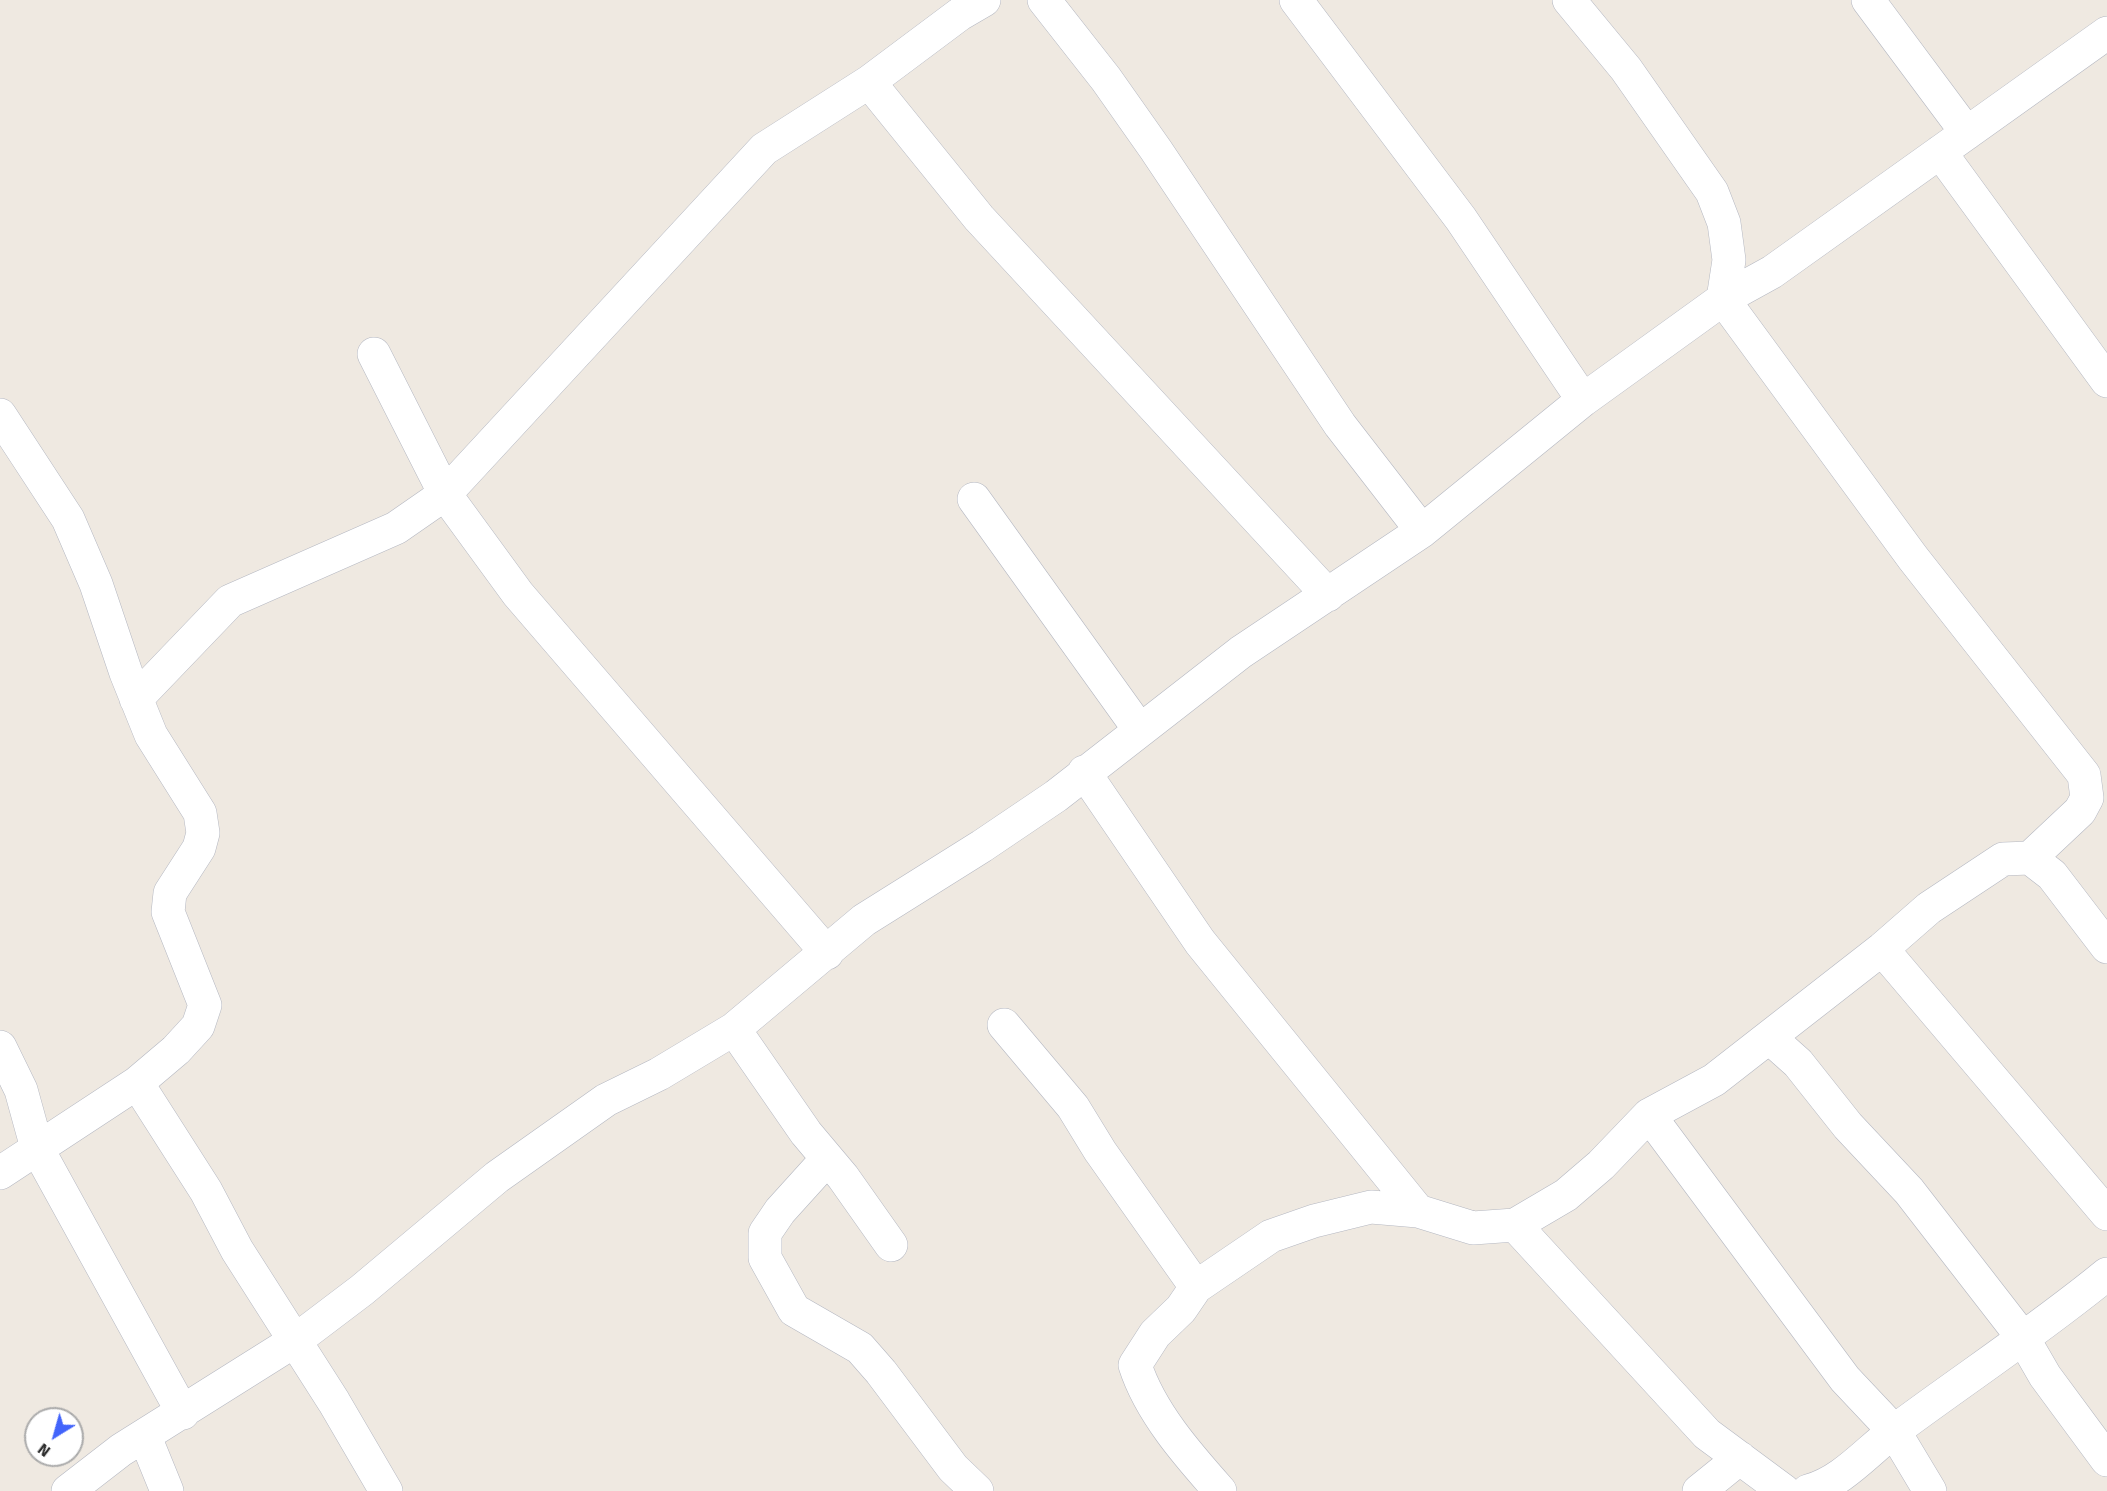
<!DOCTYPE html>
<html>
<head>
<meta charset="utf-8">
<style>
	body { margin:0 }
	#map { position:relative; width:2107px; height:1491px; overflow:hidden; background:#efe9e1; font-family:"Fira Sans",sans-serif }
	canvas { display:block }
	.north { position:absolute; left:24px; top:1407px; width:60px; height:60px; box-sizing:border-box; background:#fff; border:2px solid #ababab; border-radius:50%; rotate:217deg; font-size:16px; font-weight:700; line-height:24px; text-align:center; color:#2e2e2e }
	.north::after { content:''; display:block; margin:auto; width:21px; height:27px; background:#4264fb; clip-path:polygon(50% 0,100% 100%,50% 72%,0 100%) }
</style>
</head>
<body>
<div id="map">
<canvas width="2107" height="1491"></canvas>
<div class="north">N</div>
</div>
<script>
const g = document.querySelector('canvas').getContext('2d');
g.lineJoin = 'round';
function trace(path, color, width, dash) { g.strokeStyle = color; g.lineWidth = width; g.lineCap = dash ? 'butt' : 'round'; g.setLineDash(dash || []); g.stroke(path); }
const minor = new Path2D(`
	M1044,0L1106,79L1156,150L1340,425L1422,531
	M1296,0L1461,219L1583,400
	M1569,0L1626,69L1712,192L1724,223L1729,260L1723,299L1913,558L2084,775L2087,798L2080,811L2030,858
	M1868,0L1967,133
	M869,82L979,218L1328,595
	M1940,152L2107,381
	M374,354L445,494L518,594L827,953
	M0,415L68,519L96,584L126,673L151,735L200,813L203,833L199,848L170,893L168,912L205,1005L198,1026L176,1050L137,1083L0,1173
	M974,499L1139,729
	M136,699L230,601L396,528L445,494L764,149L869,82L960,14L984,0
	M1084,772L1200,942L1418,1211
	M1882,949L2107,1214
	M1004,1025L1073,1107L1100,1151L1196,1287L1181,1309L1155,1334L1135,1365C1150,1412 1188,1455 1220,1491
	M734,1029L806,1133L843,1177L891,1245
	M1770,1038L1798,1063L1848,1126L1909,1191L2023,1338L2045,1376L2107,1460
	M0,1047L21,1090L37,1148L183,1413
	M137,1083L206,1191L237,1250L334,1402L386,1491
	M1649,1115L1845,1379L1894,1431L1930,1491
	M827,1159L780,1211L765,1233V1258L794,1310L860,1348L881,1372L953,1468L977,1491
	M1515,1225L1707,1434L1784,1491
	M1196,1287L1271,1236L1314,1221L1371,1207L1418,1211L1473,1228L1515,1225L1566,1195L1601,1165L1649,1115L1714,1080L1882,949L1929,908L2003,859L2030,858L2052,875L2107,947
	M145,1437L167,1491
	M68,1491L121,1450L296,1340L362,1290L497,1177L606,1100L659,1074L734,1029L864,920L982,846L1056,796L1241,652L1422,531L1583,400L1723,299L1772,272L2107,33
	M1699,1491L1740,1458
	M1808,1491C1843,1482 1868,1450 1897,1429C1967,1377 2040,1329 2107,1274`);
trace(minor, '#b4b7c1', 34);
trace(minor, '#fff', 33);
</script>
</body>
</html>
